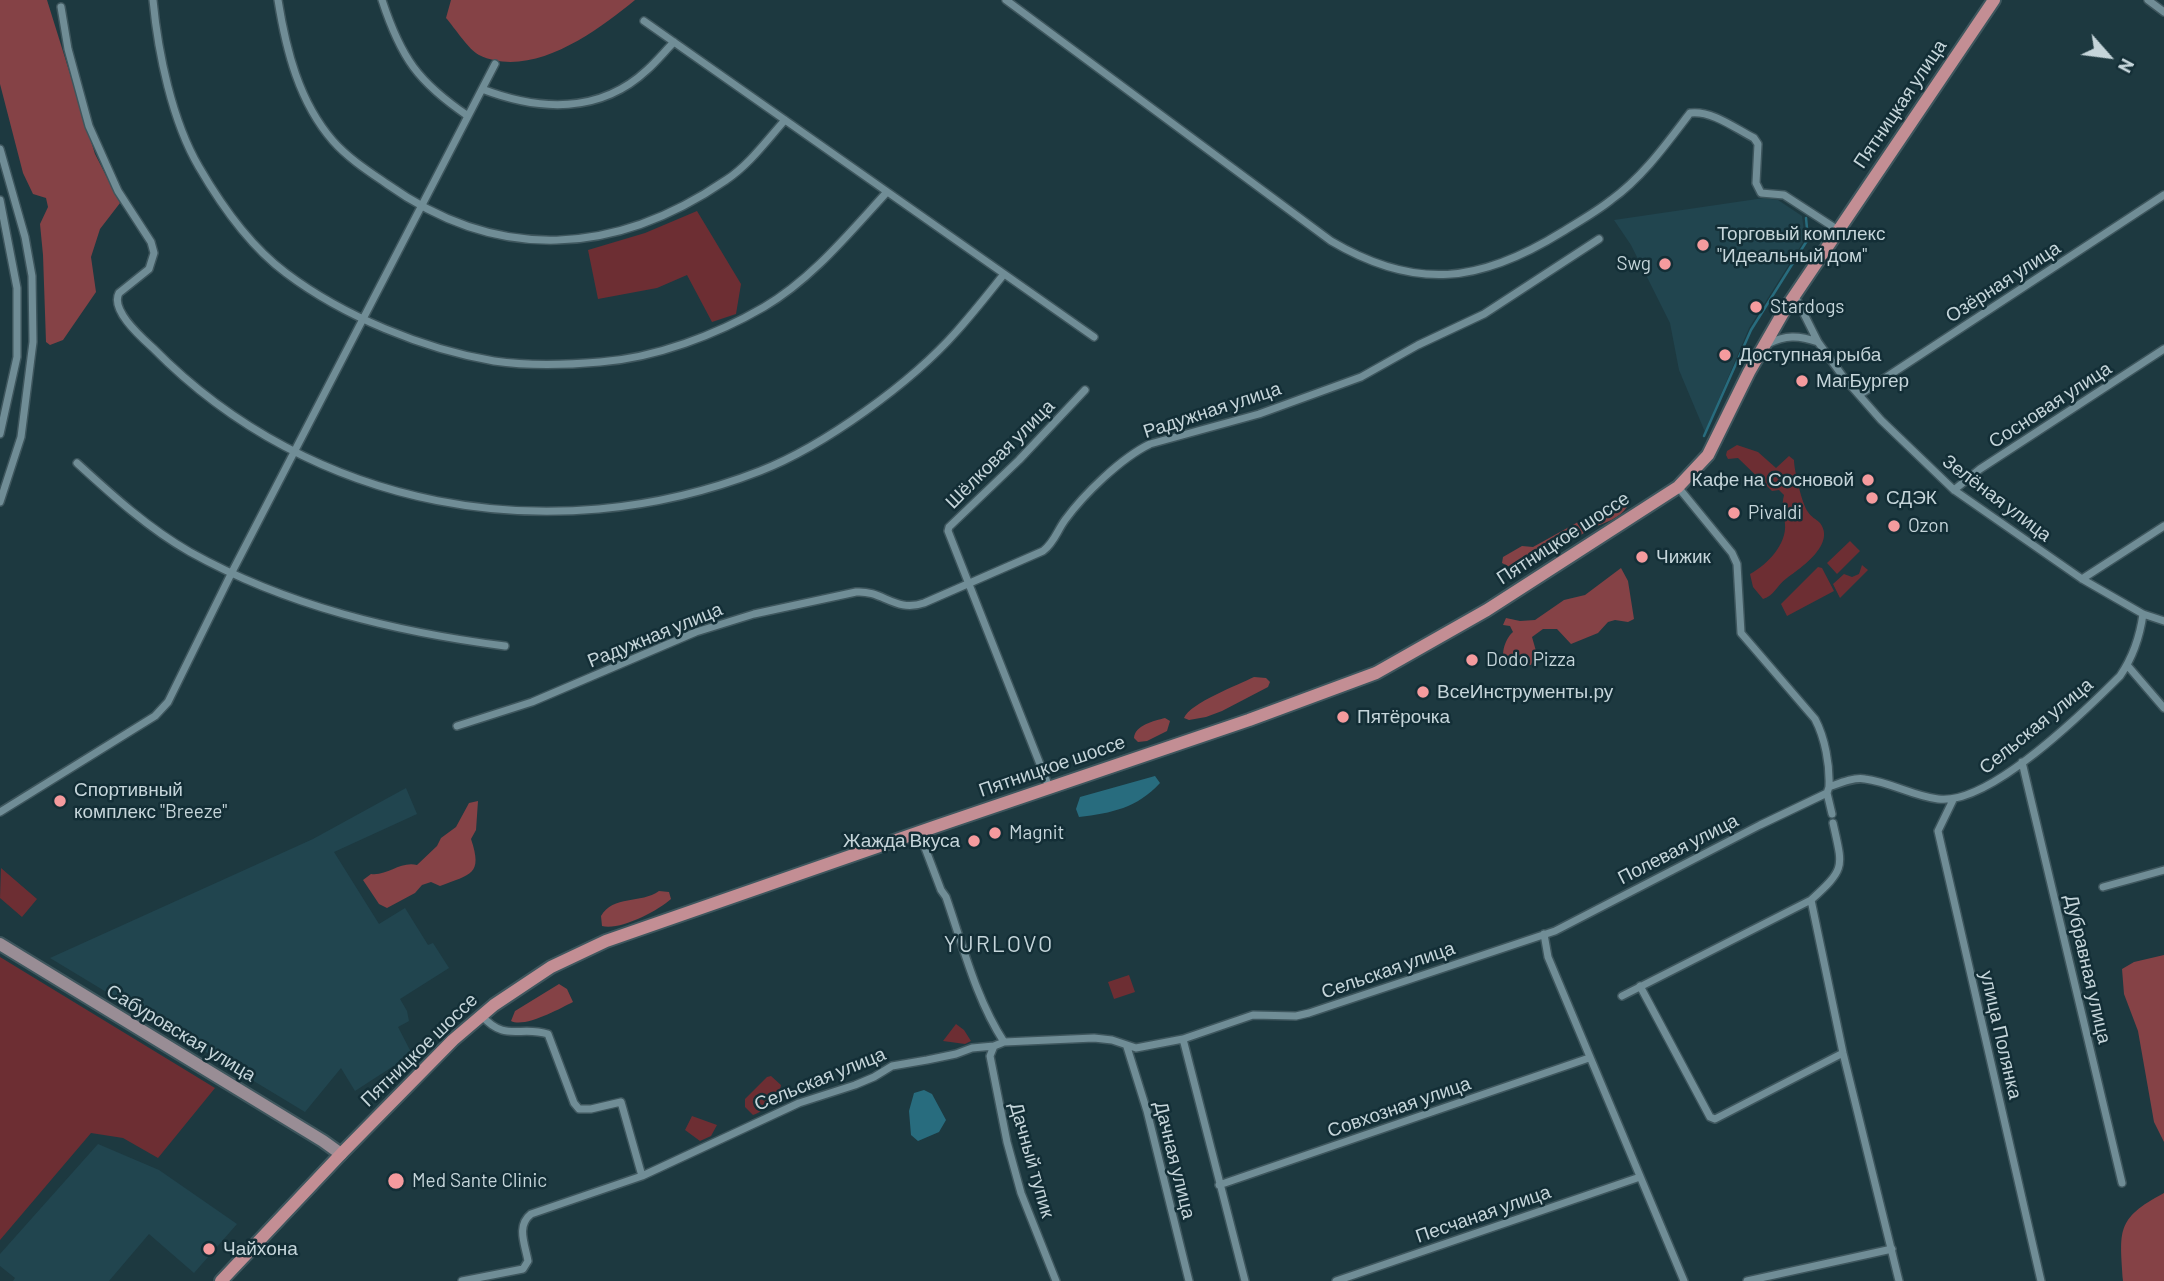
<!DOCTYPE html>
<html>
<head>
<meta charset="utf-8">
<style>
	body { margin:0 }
	#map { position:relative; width:2164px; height:1281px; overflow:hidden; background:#1d3940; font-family:Barlow,sans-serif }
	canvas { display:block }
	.north { position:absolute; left:2073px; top:21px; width:70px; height:70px; -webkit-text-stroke:5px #132e36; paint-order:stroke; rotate:118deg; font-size:19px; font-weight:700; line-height:28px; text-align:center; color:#c5d5da }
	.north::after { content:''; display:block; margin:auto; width:24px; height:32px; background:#c5d5da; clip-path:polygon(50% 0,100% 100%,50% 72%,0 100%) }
</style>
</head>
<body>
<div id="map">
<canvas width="2164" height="1281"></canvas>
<div class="north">N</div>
</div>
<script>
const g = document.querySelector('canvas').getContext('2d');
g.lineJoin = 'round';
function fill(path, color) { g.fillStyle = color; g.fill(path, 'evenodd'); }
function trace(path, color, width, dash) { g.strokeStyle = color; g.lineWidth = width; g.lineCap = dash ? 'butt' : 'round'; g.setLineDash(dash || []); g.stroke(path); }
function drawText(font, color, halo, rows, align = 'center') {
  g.font = font + ' Barlow,sans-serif'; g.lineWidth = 5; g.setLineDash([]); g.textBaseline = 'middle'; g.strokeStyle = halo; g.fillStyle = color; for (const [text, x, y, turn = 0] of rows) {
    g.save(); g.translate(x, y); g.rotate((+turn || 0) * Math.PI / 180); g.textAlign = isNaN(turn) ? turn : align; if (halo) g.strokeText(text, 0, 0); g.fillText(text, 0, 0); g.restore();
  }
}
const built = new Path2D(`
	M1764,198L1778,200L1802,216L1805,239L1749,328L1705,432L1679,370L1670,323L1631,245L1614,220Z
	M406,788L417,814L334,852L379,924L405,908L428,945L433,943L449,968L400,999L407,1011L409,1021L398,1027L412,1054L355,1091L341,1068L305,1112L50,958L313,839Z
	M98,1144L159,1170L237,1224L194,1273L149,1234L109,1281H13L15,1278L0,1266V1254Z`);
const green = new Path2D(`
	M697,211L741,284L736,314L712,322L687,275L657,288L598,299L588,250L645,233Z
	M1737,445L1758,452L1776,468L1789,456L1794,460C1794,470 1802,504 1808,512C1811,517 1816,519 1820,523C1836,544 1801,568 1787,578C1777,585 1774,596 1763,599L1753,587L1750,574C1767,565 1787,544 1785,524C1784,513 1781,506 1784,495L1779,490L1772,491L1738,458L1728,459L1726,455L1727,451Z
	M1850,541L1860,551L1837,574L1827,563Z
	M1862,565L1868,570L1840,598L1833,584L1844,574L1852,577L1859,574Z
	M1818,567L1822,568L1834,591L1787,616L1781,604Z
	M1,868L37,899L22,917L0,898Z
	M0,957L215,1088L158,1158L123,1138L91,1133L0,1240Z
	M1129,975L1135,992L1114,999L1108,982Z
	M956,1024L964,1030L971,1041L965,1044L943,1041Z
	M771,1076L781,1085C780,1096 764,1112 753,1115L745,1107V1099L767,1077Z
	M692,1116L717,1125L711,1136L700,1141L685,1130Z`);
const forest = new Path2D(`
	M0,0H47L95,154L120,203L100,229L91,257L96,292L63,340L50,345L46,342L43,255L40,224L48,207L46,198L33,194L23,173L0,84Z
	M451,0H635C596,32 531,80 479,55C469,50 454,27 446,18Z
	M1623,500L1627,507C1620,518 1605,523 1594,527L1530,565L1519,564L1512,568L1502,563L1503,557L1522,546L1533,547L1616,501Z
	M1621,568L1628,581L1634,619L1628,622L1615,620L1608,622L1598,633L1571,644L1557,629H1543L1532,637L1536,651L1531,665L1506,666C1500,656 1504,640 1513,632L1510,626L1503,625L1506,618L1520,621L1535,620L1564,600L1585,595Z
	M1254,677L1266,678L1270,682L1268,687L1222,711L1206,717L1189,720L1184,718C1190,703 1238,685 1254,677Z
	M1165,718L1170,721L1167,731L1147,741L1138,742L1134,738C1135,725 1154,721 1165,718Z
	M478,801L476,830L471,839C483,875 471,874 440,886L431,882L422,885L415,893L387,908L379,904L363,880L371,874C388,876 400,861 417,865L437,846L441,838L456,827L469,803Z
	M659,891L669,892L671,899C658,911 619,931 602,926L601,916C613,895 641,904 659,891Z
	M2164,955V1142L2154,1122L2138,1031L2124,994L2122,969L2134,962Z
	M559,984L567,989L573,1002C559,1009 525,1028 511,1021L515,1011Z
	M2164,1193V1281H2123C2120,1231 2115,1219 2164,1193Z`);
const water = new Path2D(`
	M1155,776L1160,783C1137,808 1112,813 1079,817L1076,809L1080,797Z
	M924,1090L932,1094L946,1120L939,1132L918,1141L911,1135L909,1111L914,1093Z`);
const stream = new Path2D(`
	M1704,436L1751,330L1808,239L1806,218`);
const street = new Path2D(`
	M153,0C158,53 172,121 199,167C221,205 251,247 286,273C343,316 423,349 494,361C528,366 566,365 600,362C655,358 716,335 764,307C812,279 850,232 887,192
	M278,0C286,50 299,102 333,141C348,158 368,171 387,184C498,263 615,256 726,180C749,165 767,140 785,120
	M382,0C401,58 418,82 468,116
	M1006,0L1331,241C1416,291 1480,283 1562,232C1578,222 1596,212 1611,200C1643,177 1667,143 1690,113C1712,110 1736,129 1754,138L1758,144L1756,183L1761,193L1784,195L1838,230
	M2148,0L2164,12
	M61,7L68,49L89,126L118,191L151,242L154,253L149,269L119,293C110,310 141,337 153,348C311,509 550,553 760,471C824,446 911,383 957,331C973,313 989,293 1004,274
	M644,21L1094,337
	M482,89C539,111 600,114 647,70C657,61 665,51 674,42
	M0,149L25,237L32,276L33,342L21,437L0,502
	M0,200L17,288V357L0,434
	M1795,296L1818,342L1844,378L1881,420L1954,490L2082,579L2143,614L2164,621
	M1767,344C1786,335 1798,335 1818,342
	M1859,395L2164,195
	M77,463C112,495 148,528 190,552C287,606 396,632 505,646
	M1678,487L1732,553L1737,564L1741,633L1815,719C1825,738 1830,765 1829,787
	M1954,490L1980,469L2164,349
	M2082,579L2164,526
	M2127,665L2164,708
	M457,726L532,702L696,632L754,614L856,592C883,590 895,613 924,603L1043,551C1054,543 1057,531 1065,520C1084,494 1121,458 1150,444L1259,414L1361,377L1418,345L1484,314L1599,239
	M2022,762L2122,1183
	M1049,787L948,531L949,527L1019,460L1085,390
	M1827,793L1832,814
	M1953,800L1938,831L2041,1281
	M0,812L155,716L168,702L232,572L495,64
	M1833,823C1843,868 1846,868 1811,900L1843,1053L1899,1281
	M919,832L941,890L946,897C963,946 976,999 1004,1042
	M2103,887L2164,870
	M1544,934L1548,957L1684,1281
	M1640,986L1710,1117L1715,1119L1843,1053
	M1622,996L1811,900
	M481,1015C506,1043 519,1025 548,1034L574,1103L579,1109H591L621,1102L642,1176
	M1183,1039L1245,1281
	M994,1046L990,1056L1007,1142L1021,1193L1056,1281
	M1127,1047L1147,1111L1189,1281
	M1219,1185L1589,1058
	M462,1281L523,1269L528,1261C525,1244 516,1226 531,1214L642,1176L799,1103L855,1085L874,1077L892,1066L927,1060L956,1054L972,1048L994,1046L1004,1042L1094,1038L1112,1040L1136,1048L1183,1039L1253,1015L1296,1016L1309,1013L1555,931L1760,825L1827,793L1829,787C1840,783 1854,777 1865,779C1890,782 1913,796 1938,799C1989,806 2085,711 2120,676C2133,657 2140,636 2143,614
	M1336,1281L1640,1177
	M1747,1281L1892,1249`);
const secondary = new Path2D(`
	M0,944L323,1141L341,1154`);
const primary = new Path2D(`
	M221,1281L341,1154L453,1040L494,1005L551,967L606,941L934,827L1249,720L1376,673L1487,610L1678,487L1708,455L1749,372L1784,311L1994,0`);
const markers = [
	[1703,245,7,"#f59b9e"],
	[1665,264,7,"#f59b9e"],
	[1756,307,7,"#f59b9e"],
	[1725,355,7,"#f59b9e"],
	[1802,381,7,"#f59b9e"],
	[1868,480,7,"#f59b9e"],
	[1872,498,7,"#f59b9e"],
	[1734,513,7,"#f59b9e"],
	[1894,526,7,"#f59b9e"],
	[1642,557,7,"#f59b9e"],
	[1472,660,7,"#f59b9e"],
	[1423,692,7,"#f59b9e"],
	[1343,717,7,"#f59b9e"],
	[60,801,7,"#f59b9e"],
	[995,833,7,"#f59b9e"],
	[974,841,7,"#f59b9e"],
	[396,1181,9,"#f59b9e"],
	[209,1249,7,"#f59b9e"]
];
const streetNames = [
	["Пятницкая улица",1900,104,-56],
	["Озёрная улица",2003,282,-33],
	["Сосновая улица",2050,405,-33],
	["Радужная улица",1212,410,-18],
	["Шёлковая улица",1000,454,-45],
	["Зелёная улица",1997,498,37],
	["Пятницкое шоссе",1563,538,-33],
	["Радужная улица",655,635,-22],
	["Сельская улица",2036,726,-39],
	["Пятницкое шоссе",1052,766,-19],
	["Полевая улица",1678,849,-27],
	["Дубравная улица",2088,969,77],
	["Сельская улица",1388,970,-19],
	["Сабуровская улица",181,1033,31],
	["улица Полянка",2001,1035,77],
	["Пятницкое шоссе",419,1050,-44],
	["Сельская улица",820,1079,-22],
	["Совхозная улица",1399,1107,-19],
	["Дачный тупик",1032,1160,74],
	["Дачная улица",1175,1160,76],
	["Песчаная улица",1483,1214,-19]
];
const poiNames = [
	["Торговый комплекс",1717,234],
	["\"Идеальный дом\"",1717,256],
	["Swg",1651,264,"right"],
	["Stardogs",1770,307],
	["Доступная рыба",1739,355],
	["МагБургер",1816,381],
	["Кафе на Сосновой",1854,480,"right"],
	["СДЭК",1886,498],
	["Pivaldi",1748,513],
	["Ozon",1908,526],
	["Чижик",1656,557],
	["Dodo Pizza",1486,660],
	["ВсеИнструменты.ру",1437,692],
	["Пятёрочка",1357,717],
	["Спортивный",74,790],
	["комплекс \"Breeze\"",74,812],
	["Magnit",1009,833],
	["Жажда Вкуса",960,841,"right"],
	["Med Sante Clinic",412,1181],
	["Чайхона",223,1249]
];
const quarterNames = [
	["YURLOVO",999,944]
];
fill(built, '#21454f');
fill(green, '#6d2e33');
fill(forest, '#854246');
fill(water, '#286c7e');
trace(stream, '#286c7e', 2.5);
trace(street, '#3e565d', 10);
trace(secondary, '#3e565d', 16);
trace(primary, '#3e565d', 16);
trace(street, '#708d96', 7);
trace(secondary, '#998d95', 12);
trace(primary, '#c38e94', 12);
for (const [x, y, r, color] of markers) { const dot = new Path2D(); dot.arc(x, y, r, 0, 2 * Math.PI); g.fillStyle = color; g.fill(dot); trace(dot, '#132e36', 2.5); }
drawText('19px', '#c5d5da', '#132e36', streetNames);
drawText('19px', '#c5d5da', '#132e36', poiNames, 'left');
g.letterSpacing = '2px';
drawText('23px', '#c5d5da', '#132e36', quarterNames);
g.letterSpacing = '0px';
</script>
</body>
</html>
